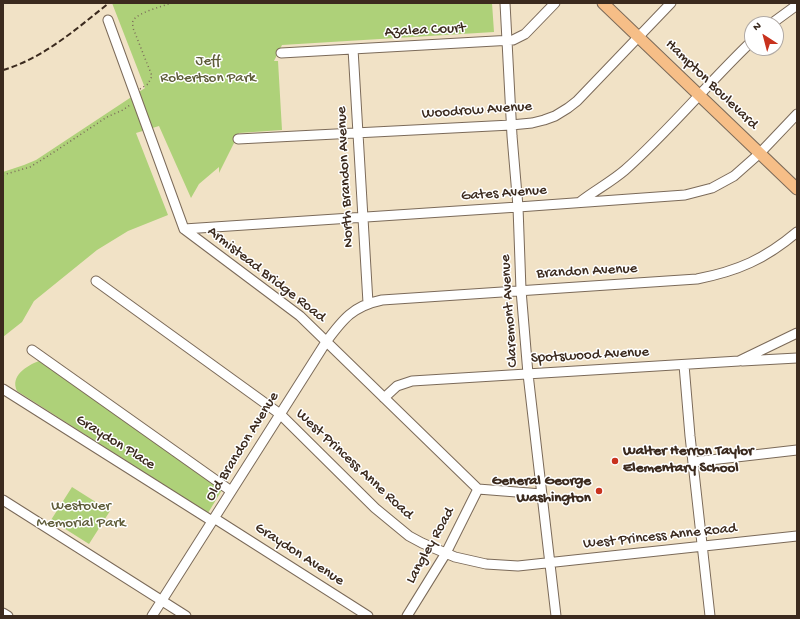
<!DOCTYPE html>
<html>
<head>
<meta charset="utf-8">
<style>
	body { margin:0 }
	#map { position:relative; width:800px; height:619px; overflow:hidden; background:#f1e2c6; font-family:"Gochi Hand",sans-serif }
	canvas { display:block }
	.frame { position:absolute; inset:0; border:4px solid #3b2a1e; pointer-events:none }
	.north { position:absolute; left:744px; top:16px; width:40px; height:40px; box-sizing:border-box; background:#fff; border:1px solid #b1aaa5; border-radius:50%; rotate:324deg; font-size:11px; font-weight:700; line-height:16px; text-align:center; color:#3b2a1e }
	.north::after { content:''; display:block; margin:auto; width:14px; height:18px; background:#c8321e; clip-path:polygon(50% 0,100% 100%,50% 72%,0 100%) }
</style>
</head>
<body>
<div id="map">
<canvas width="800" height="619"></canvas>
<div class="frame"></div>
<div class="north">N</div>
</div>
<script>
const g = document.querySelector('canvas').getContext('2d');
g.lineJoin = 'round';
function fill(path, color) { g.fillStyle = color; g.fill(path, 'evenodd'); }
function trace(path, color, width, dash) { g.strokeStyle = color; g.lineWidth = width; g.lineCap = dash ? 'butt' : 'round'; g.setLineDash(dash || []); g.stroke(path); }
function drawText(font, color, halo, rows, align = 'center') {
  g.font = font + ' "Gochi Hand",sans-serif'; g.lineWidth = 3; g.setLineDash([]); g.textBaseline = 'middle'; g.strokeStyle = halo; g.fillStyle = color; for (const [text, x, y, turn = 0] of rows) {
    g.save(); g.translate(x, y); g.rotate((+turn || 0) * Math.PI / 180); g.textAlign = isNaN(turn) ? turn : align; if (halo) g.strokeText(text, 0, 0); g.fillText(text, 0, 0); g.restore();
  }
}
const green = new Path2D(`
	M112,3H492L494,32L282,45L274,61H278L282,130L239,133L219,173V167L199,184L191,198L159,126L136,133L168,215L128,231L97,250L34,301L22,322L3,337V172L24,165L36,160L145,88Z
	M39,361L222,490L208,513L17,391C10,376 26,366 39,361Z
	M72,487L110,511L89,544L51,520Z`);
const path = new Path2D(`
	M140,89L148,84L152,76L133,28C133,25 132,23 133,21C136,13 163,6 172,3
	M3,175L30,167L48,156L107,117L123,110L130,105`);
const minor = new Path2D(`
	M505,3L512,136L518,207L521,290L528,374L556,616
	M108,20L184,229L300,316L478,489L542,494
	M771,24L797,5
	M353,49L368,303
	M281,53L513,40L525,34L555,3
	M238,139L511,125L532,123L544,120L555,116L568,108L577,101L671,3
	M580,202C594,191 611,182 625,170C670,130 708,83 752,41
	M184,229L518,207L685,195L712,188L734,176L760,153L797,114
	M96,281L280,414L375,508L409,536L422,543L455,557L486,564L518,566L797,536
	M32,350L231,491
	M742,361L797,358
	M684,365L690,436L710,616
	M3,389L212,521
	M384,398L397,386L412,381L739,361L797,333
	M693,462L797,450
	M3,500L186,616
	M214,518L368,616
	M3,613L8,616
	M152,616L326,342C343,319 353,306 382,300L697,279C738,271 765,259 797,232
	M407,616L446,553L478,489`);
const major = new Path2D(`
	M603,3L797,189`);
const rail = new Path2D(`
	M3,70C44,58 76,29 109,3`);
const markers = [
	[615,461,4,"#c8321e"],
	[599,491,4,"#c8321e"]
];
const streetNames = [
	["Azalea Court",425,31,-3],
	["Hampton Boulevard",711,85,44],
	["Woodrow Avenue",477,111,-4],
	["North Brandon Avenue",346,177,-93],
	["Gates Avenue",504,194,-4],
	["Brandon Avenue",587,272,-3],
	["Armistead Bridge Road",266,275,38],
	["Claremont Avenue",510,311,-94],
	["Spotswood Avenue",590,356,-3],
	["Graydon Place",115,443,32],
	["Old Brandon Avenue",243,447,-58],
	["West Princess Anne Road",354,465,43],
	["West Princess Anne Road",660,537,-6],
	["Langley Road",431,546,-61],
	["Graydon Avenue",299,555,33]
];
const parkNames = [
	["Jeff",208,62],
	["Robertson Park",208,79],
	["Westover",81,507],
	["Memorial Park",81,524]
];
const poiNames = [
	["Walter Herron Taylor",623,452],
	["Elementary School",623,469],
	["General George",591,482,"right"],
	["Washington",591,499,"right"]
];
fill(green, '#aed179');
trace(minor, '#7b6a59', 11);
trace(major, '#7b6a59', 13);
trace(path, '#7b6a59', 1.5, [1, 3]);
trace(minor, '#fff', 9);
trace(major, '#f6be87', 11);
trace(rail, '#3b2a1e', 2, [6, 3]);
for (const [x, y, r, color] of markers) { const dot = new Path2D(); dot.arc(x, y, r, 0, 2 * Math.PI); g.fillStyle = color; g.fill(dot); trace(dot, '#fff', 1.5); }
drawText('15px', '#3b2a1e', '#fff', streetNames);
drawText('15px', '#5e5c39', '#fff', parkNames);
drawText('bold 15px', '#3b2a1e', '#fff', poiNames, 'left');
</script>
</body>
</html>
